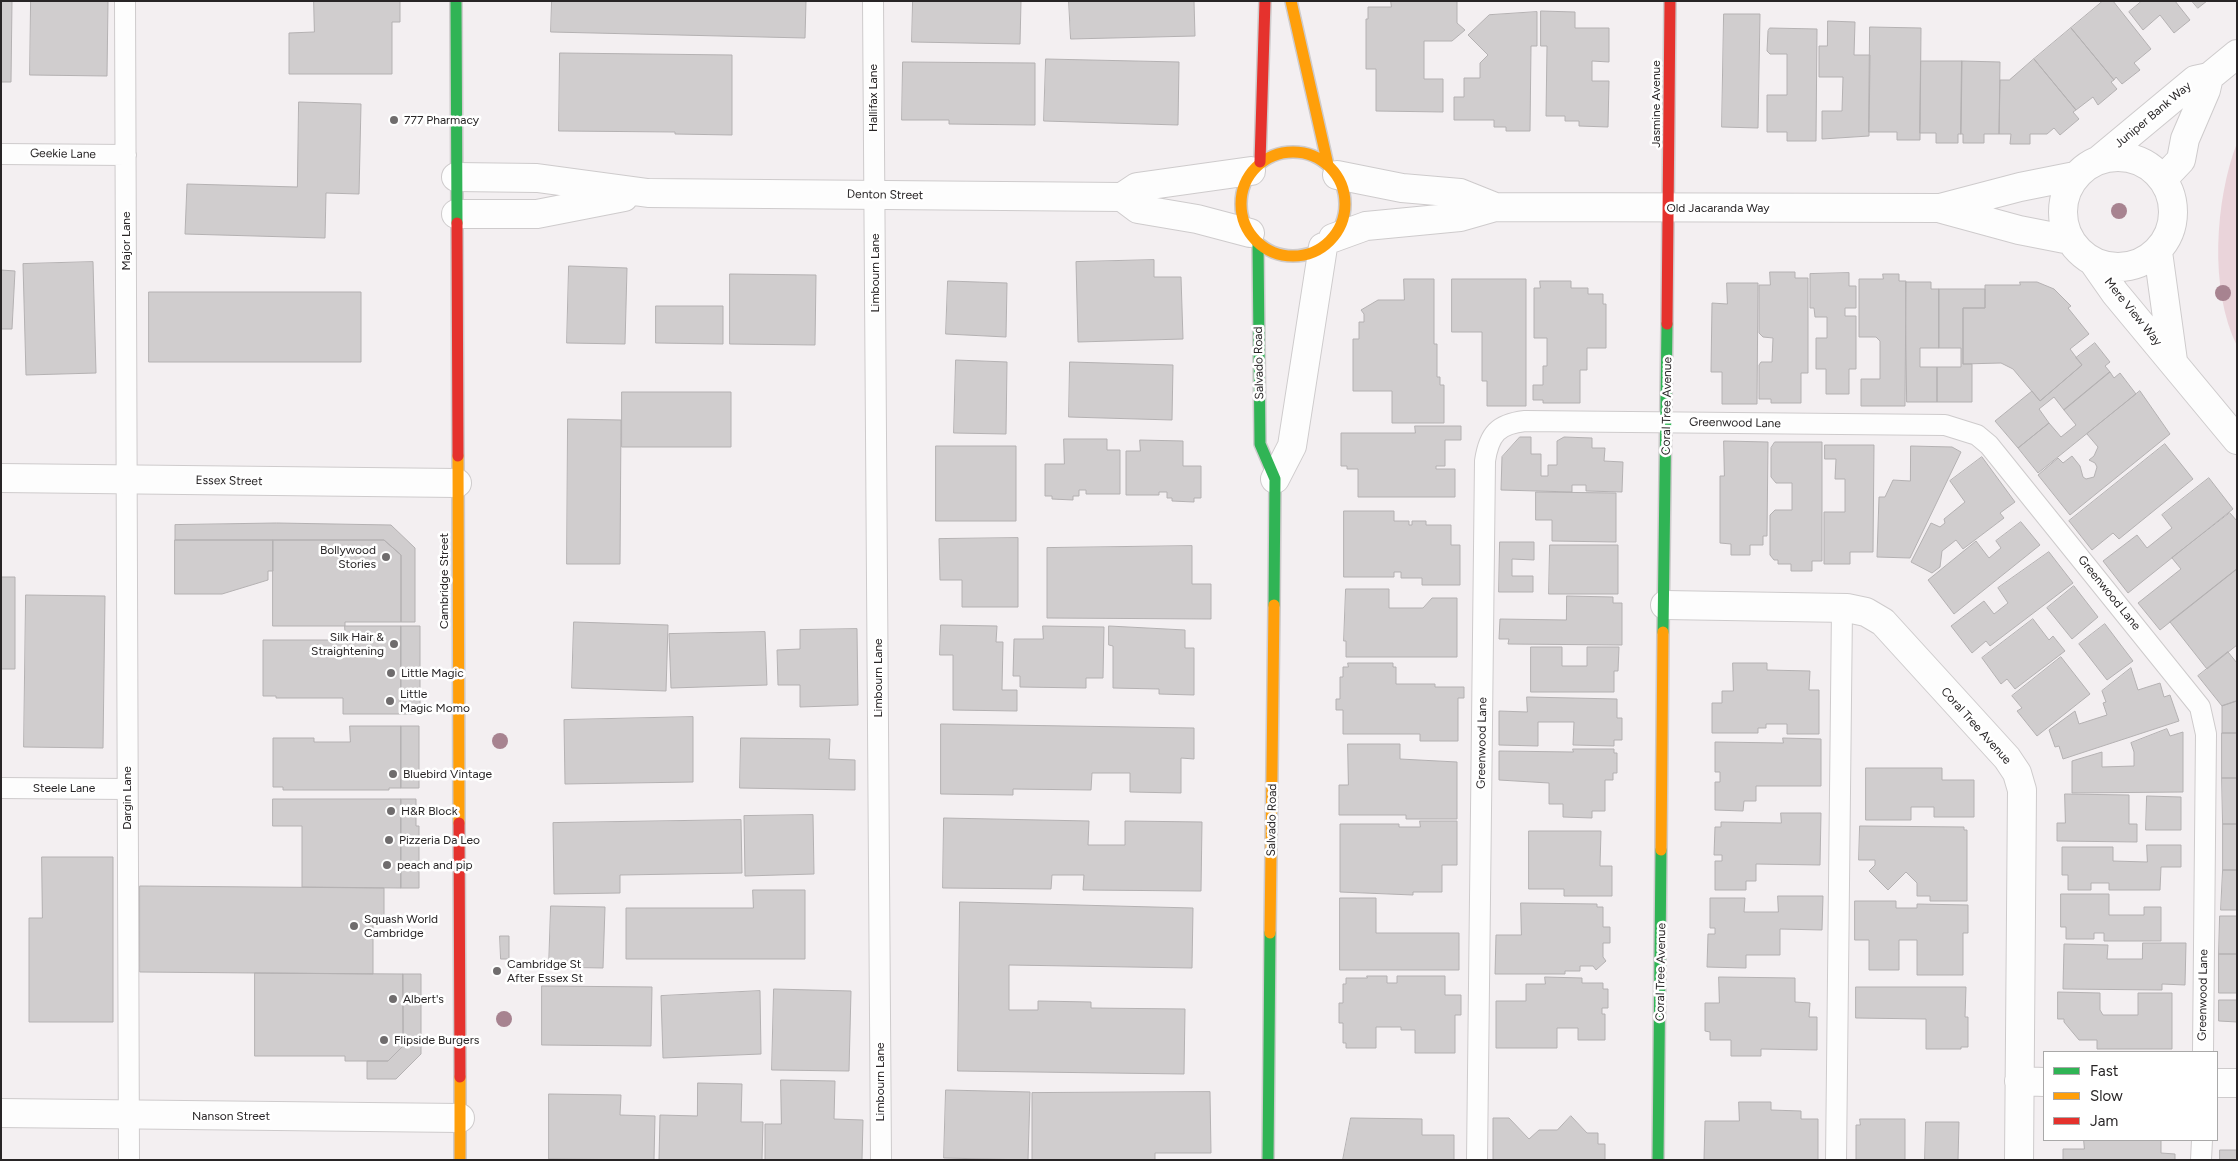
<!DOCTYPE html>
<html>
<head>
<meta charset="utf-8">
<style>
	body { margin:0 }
	#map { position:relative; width:2238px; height:1161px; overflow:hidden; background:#f3eff1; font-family:Figtree,sans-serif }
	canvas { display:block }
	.frame { position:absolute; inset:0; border:2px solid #282526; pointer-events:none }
	.legend { position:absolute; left:2043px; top:1051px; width:175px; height:90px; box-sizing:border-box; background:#fff; border:1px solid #a9a8a8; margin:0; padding:6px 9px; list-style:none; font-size:15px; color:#282526 }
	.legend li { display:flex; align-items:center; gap:10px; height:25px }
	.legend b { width:25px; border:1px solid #a9a8a8 }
</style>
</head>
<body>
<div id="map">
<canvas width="2238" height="1161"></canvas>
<div class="frame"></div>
<ul class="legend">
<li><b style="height:6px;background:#30b455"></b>Fast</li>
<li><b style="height:6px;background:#ff9f0a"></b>Slow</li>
<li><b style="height:6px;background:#e5322d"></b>Jam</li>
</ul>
</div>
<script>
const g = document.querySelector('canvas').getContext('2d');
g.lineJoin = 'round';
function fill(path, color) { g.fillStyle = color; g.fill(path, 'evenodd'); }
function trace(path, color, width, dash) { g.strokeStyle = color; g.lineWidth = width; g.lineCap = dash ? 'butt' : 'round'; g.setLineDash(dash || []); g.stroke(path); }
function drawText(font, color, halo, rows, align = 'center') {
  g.font = font + ' Figtree,sans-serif'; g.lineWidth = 5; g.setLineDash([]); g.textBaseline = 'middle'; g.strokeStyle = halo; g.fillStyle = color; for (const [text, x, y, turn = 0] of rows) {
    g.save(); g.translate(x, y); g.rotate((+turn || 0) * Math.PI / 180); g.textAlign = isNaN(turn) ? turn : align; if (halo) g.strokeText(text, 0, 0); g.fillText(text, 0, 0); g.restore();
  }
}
const green = new Path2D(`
	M2237,143V346C2209,290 2215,200 2237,143Z`);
const building = new Path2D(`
	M1,1H12L11,82H1Z
	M31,1H108L107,76L30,75Z
	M314,1H400V22H392V74H289V33L314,32Z
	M552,1H806L805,38L551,32Z
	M913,1H1021L1020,44L912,42Z
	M1069,1H1194L1195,36L1071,39Z
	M1391,1H1457V23L1465,30L1452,41H1424V79H1443V112L1376,111V69H1366V19H1368V7H1391Z
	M2103,1H2113L2151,49L2134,63L2140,70L2122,84L2116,77L2114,80L2071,28Z
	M2142,1H2175L2190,20L2174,33L2160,15L2143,30L2129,12Z
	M2192,1H2207L2198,8Z
	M1541,11L1575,12V28H1609V62L1592,61V81H1609L1608,127L1579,126V121H1565V116H1546L1547,46H1541Z
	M1537,12V46H1531L1530,131H1506V127H1494V120H1454V97H1464V78H1480V63L1488,55L1468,35L1489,15Z
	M1724,14H1760L1758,128L1722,127Z
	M1828,21L1855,22L1854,55H1870L1869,136L1822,139V111H1842L1843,77H1819V46H1827Z
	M1870,27L1921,28L1920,140H1897V132H1869Z
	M1770,28L1817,29L1816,141H1787V132H1767V95H1787V54H1770L1767,51L1768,31Z
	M2071,28L2114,80L2111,82L2117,89L2098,105L2093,97L2076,110L2034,59Z
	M560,53L732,55V135L675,134V132L559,131Z
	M1046,59L1179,62L1178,125L1044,121Z
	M2034,59L2076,110L2073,112L2079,119L2060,135L2054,128L2047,134H2030V144H2010L2011,134H1999L2000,80H2009Z
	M1921,61H1962L1961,134H1958V143H1936V133H1920Z
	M1962,61L2000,62L1999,134H1984V143H1963V134H1961Z
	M903,62L1035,63V125L949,124V120H902Z
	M299,102L361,104L359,194L326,193L325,238L185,234L187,184L297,187Z
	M1154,260V277H1181L1183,339L1078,342L1076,262Z
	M93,262L96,373L26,375L23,264Z
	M569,266L627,268L625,344L567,343Z
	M1,270L15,271L12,329H1Z
	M1770,272H1795V278H1808V373H1801V403H1771V399H1759V365L1761,362H1772L1773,338L1763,337L1759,333V285H1770Z
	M1849,273V286H1856V308H1845V316H1856V369H1849V394H1826V369H1816V338H1827V317H1815L1814,308H1810V274Z
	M730,274L816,275L815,345L730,344Z
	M1883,274H1899V281H1906L1905,406H1861V379H1880V341L1876,337H1859V279H1883Z
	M1404,279H1434V344H1437V377H1440V385H1444V423H1392V391H1353V339H1359V322H1364V314L1361,310L1378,300H1404Z
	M1452,279H1526V406H1487V381H1482V332H1452Z
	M948,281L1007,283L1006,337L946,334Z
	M1540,281H1571V288H1588V294H1603V304H1606V348H1587V370H1580V403H1543V400H1533V385H1543V366H1547V338H1534V288H1540Z
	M1906,282H1931V289H1939V348H1920V367H1937V402H1907Z
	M2020,282H2037L2054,289L2071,306L2068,308L2089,334L2070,349L2082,365L2040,401L2013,369L2001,363L1963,364V308H1985V285H2020Z
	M1727,283H1758L1757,404H1722V372H1711L1712,303L1727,304Z
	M1939,289H1985V308H1963V364H1972V402H1937V367H1961V348H1939Z
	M149,292H361V362H149Z
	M656,306H723V344L656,343Z
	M2095,343L2110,362L2105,366L2110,372L2064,410L2054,397L2039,409L2049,423L2018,448L1995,421L2032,391L2040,401L2082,365L2076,358Z
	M956,360L1007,362L1006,434L954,433Z
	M1070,362L1173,365L1172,420L1069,417Z
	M2110,372L2114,378L2120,373L2136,394L2038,473L2018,448L2049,423L2061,437L2076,425L2064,410Z
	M2140,391L2170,434L2070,515L2038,475L2058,458L2063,463L2072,456L2080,466L2083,477L2086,479L2094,477L2097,467L2095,463L2089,460L2094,456L2098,447L2087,434Z
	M622,392H731V447H622Z
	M568,419L621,420L620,564H567Z
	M1415,426H1461V440H1445V466H1436V469H1455V497H1358V469H1347V466H1341V433H1415Z
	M1520,437H1531V454H1541V476H1548V465H1557V441L1564,437L1592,438V448H1605L1604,461L1623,462L1622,492L1586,491V485H1572V492L1501,490L1502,457Z
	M1064,439H1107V450H1120V494H1086V490H1079V496H1073V500L1052,499V496H1045V464H1064Z
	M1140,440L1183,441V466H1201V498H1194V502L1172,501V498H1167V492H1159V495H1126V451H1140Z
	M1724,441L1768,442L1767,536H1763V545H1750V555H1731V544L1720,543V476H1724Z
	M1775,442H1822V561H1812V571H1791V564H1778V560H1774L1770,555V515L1775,510H1792V483H1776L1771,477V448Z
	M2165,444L2193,479L2119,539L2113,533L2092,550L2069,521Z
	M1825,445H1874L1873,552H1850V564H1824V512H1845V479H1835L1836,459H1825Z
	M936,446H1016V521H936Z
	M1911,446L1952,447L1961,452L1910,558L1877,557L1879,497H1885L1893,480L1910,481Z
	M1982,457L2015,502L2000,513L2004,518L1963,549L1956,540L1942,551L1940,567L1932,573L1911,562L1931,523L1940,527L1945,523L1944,519L1965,502L1950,481Z
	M2209,478L2233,509L2128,593L2103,561L2137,535L2147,548L2172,528L2162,515Z
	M1536,492L1616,493V542L1552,541V520H1536Z
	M1344,511H1394V521H1409V525H1412V521H1426V525H1451V545H1460V585H1422V578H1401V572H1394V577H1344Z
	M2230,513L2237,521V569L2160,630L2138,603L2181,569L2172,558Z
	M2021,522L2040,545L1954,614L1928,580L1976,541L1989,558L2001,548L1996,541Z
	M277,523L391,525L415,548V622H401V555L384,540H175V525Z
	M1018,538V607H962V580H940L939,539Z
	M175,540H273V571H268V580L222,594H175Z
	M273,540H384L401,555V622H345V626H273Z
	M1500,542H1534V560L1512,559V576H1533V592H1499Z
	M1550,545H1618V594H1549Z
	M1192,546V584H1211V619L1047,618V548Z
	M2049,552L2073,583L1990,646L1986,641L1972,653L1951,626L1984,601L1994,614L2008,603L1998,588Z
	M2237,569V645L2207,669L2170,622Z
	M1,577H15V669H1Z
	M2074,586L2098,617L2072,639L2047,608Z
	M1346,589H1389V608H1423L1432,598H1457V657H1346V641H1344Z
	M26,595L105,596L103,748L24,747Z
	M1567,596L1613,597V603H1622V645L1508,644L1509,639H1499L1500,619L1566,620Z
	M2033,619L2049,640L2053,636L2065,651L2015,689L2007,679L2001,684L1982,658Z
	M574,622L668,625L666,691L572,688Z
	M2105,624L2133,661L2107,680L2079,644Z
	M941,625L997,626L996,642H1003L1002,690H1017V711L953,710V655H940Z
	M345,626H401V714H343V698H276V696H263V640H345Z
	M401,626H420V714H401Z
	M1043,626L1104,627L1103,678H1086V688L1020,687V676H1013L1014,639H1043Z
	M1109,626L1185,630V648H1194V695L1159,694V689L1113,688V646L1109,645Z
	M857,629L858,705L800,707V685H778L777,650L800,649V630Z
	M765,632L767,685L671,688L669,634Z
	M1531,647H1562V666H1587V647H1619L1618,671H1614V692H1531Z
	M2228,652L2237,663V701L2222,706L2198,676Z
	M2061,657L2090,694L2037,736L2017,711L2022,708L2012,696Z
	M1348,663H1393V667H1396V684H1435V687H1464V698H1458V741H1420V734H1343V710H1336V699H1340V677H1343V667H1348Z
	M1733,663H1767V670L1810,671L1809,690H1819V734H1787V724H1766V728H1758V733H1712V703H1722V691H1733Z
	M2131,668L2138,690L2160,683L2164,697L2170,695L2179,721L2063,759L2059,746L2055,747L2049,730L2075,711L2079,724L2107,715L2103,703L2106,702L2102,691Z
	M1527,697L1617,699V718H1622V740H1614V746L1573,745L1574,722H1538V746L1499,745V711L1527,712Z
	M2237,701V733H2222V706Z
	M693,717V782L565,784L564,720Z
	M941,724L1194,728V759L1181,758V793L1130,792V773H1092L1091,790L1013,789V795L941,794Z
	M350,726H401V788H389V790H283V787H273V738H314V742H350Z
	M401,726H419V788H401Z
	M2167,729L2170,736L2183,732V792L2072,793V761L2102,752V767L2134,766V752L2131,743Z
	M2222,733H2237V778H2222Z
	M741,738L830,739L829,759L855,760V790L740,788Z
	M1783,738L1821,739V786H1756V801H1744L1743,811L1715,810V782H1720V772H1715V742L1783,743Z
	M1348,744H1400V759L1457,762V819H1406V815H1339V785H1348Z
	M1573,749H1614V753H1617V773H1613V780H1605V811H1592V818L1563,817V804H1549V783L1499,780V751L1573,752Z
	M1866,768H1942V780H1974V817H1934V807H1911V820H1866Z
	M2222,778H2237V824H2223Z
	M2065,794L2129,795V824H2137V842L2057,841V823H2065Z
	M2147,796L2181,797V830H2146Z
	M273,799H401V888L302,887V826H273Z
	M401,799H416V826H419V888H401Z
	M1781,813H1821L1820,865L1756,864V881H1746V890H1715V861H1722V855H1714L1715,827H1721V822L1781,823Z
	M813,815L814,874L745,876L744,816Z
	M944,818L1089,821L1088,845H1125V821L1202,822L1201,891L1083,890L1084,875H1052L1051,889L943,888Z
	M741,820L742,873L620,875V893L554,894L553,823Z
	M1420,821H1457V865H1442V892H1413V895L1340,892V824H1399V827H1420Z
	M2223,824H2237V870H2223Z
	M1860,826L1964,827V830H1967V901H1930V896H1917V883L1906,872L1888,890L1869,871L1875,865V860H1859Z
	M1529,831H1601L1600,866H1612V896H1564V889H1529Z
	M2147,845H2181V867H2161L2160,890H2109V883H2091V890H2068V875H2062V847H2113V861L2147,862Z
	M42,857H113V1022H29V918H42Z
	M2223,870H2237V910H2221Z
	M140,886L384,888V916H373V974L140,972Z
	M753,890H805V959H626V908H753Z
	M2061,894H2109V915H2144V907H2161V941H2104V933H2094V939H2066V927H2061Z
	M1778,896H1823L1822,930L1780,929V955H1746V968L1707,967L1708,934H1715V928H1710V898H1745L1744,912H1778Z
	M1340,898H1376V933H1459V970H1340Z
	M1855,901H1896V908H1917V904L1968,905V933H1963V975H1917V940H1899V970H1869V940H1855Z
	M960,902L1193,908L1192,968L1009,965V1010H1038V1001L1091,1002V1008L1185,1009L1184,1074L958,1071Z
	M1521,903L1597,904V907H1603V927H1610V943H1603V957L1606,961L1596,970L1593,966H1580V971H1565V974H1495L1496,935H1521Z
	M551,906L605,907L603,968L549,967Z
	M2220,916H2237V954H2219Z
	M500,936H509V959H501Z
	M2143,943H2186L2185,985L2162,984V990L2063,989L2064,944L2108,945L2107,959H2142Z
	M2219,954H2237V993H2219Z
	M255,973L403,974V1046L388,1061H345V1056H255Z
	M403,974H421V1054L396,1079H367V1061H388L403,1046Z
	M1367,976H1387V983H1397V976H1445V995H1461V1015H1455V1053H1415V1030H1401V1027H1376V1048H1346V1043H1343V1023H1339V1003H1343V984H1346V978H1367Z
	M1545,977L1582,978V983H1603V989H1608V1008H1602V1014H1605V1040H1578V1028H1557V1048H1496V1001H1526V984H1545Z
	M1719,977L1795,978V1002L1810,1003L1809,1017H1817V1050L1761,1049V1056H1731V1040H1710V1032L1705,1031V1003H1719Z
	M542,986L652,987L651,1046L542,1045Z
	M1856,987H1966L1965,1017H1968V1047H1961V1049H1926V1019L1856,1018Z
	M774,989L851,991L849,1071L772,1070Z
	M760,991L761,1054L663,1058L661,996Z
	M2058,992L2100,993V1010L2103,1015H2138V993H2172V1049H2097V1040H2079L2064,1022V1019H2058Z
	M2219,1000H2237V1022L2219,1021Z
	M781,1080L835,1081L834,1119L863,1120L862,1160H765V1124H781Z
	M698,1083L742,1084L741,1122H763L762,1160H659L660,1115L697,1116Z
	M946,1090L1030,1092L1028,1160L944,1158Z
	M1210,1092L1211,1153H1155V1160H1032V1093Z
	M549,1094L621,1095L620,1115L655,1116L654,1160L549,1159Z
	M1739,1102H1771V1110L1801,1111V1119H1818V1160H1704L1705,1121H1739Z
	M1571,1116L1587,1133H1598V1144H1605V1159L1606,1160H1493V1118H1509L1529,1139L1539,1130H1557Z
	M1351,1118L1422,1119V1135H1454V1160H1343Z
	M1860,1119H1905V1160H1856V1125H1860Z
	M1926,1122H1959L1958,1160H1925Z
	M2084,1140H2161V1153L2175,1154V1160H2063V1149H2084Z
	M2220,1150H2237V1160H2220Z`);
const lane = new Path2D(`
	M125,1L129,1160
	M873,1L881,1160
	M1,154L126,155
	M1,788L127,789
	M1477,1160L1485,461C1489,434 1498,424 1525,421L1945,425L1977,435L1989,445L2200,707L2206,734L2203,1052
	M1836,1160L1842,608
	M2201,1160L2202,1140`);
const street = new Path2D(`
	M2063 212a55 55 0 1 1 110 0a55 55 0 1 1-110 0Z
	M2100,159L2195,80L2209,77L2237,54
	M1337,175L1402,188L1460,193L1495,207
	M456,177L537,178L648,193L1122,197L1137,187L1251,171
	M2163,179L2181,160L2185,139L2206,90L2209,77
	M1122,197L1138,209L1197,219L1250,233
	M1942,209L2019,230L2070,240
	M456,214H537L624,197
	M1333,238L1366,226L1460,217L1495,207L1940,208L2020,187L2075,176
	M2158,252L2173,361
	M2094,263L2115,293L2237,440
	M1,478L457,483
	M1275,479L1292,446L1323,247
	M1665,605L1847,608L1866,612L1883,622L2007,758L2017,773L2022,790L2019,1160
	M2019,1081L2044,1082
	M2217,1083H2237
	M1,1113L460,1118`);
const fast = new Path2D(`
	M456,1L457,223
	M1258,243L1260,444L1275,479L1274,605
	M1663,632L1667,324
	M1268,1160L1270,933
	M1658,1160L1661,850`);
const slow = new Path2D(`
	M1291,1L1328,165
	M1241 204a52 52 0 1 1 104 0a52 52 0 1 1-104 0Z
	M458,456L459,823
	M1661,850L1663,632
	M1270,933L1274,605
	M460,1077V1160`);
const jam = new Path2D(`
	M1260,162L1265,1
	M457,223L458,456
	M1667,324L1670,1
	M459,823L460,1077`);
const trees = [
	[2119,211],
	[2223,293],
	[500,741],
	[504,1019]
];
const markers = [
	[394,120,5,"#6f6c6d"],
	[386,557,5,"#6f6c6d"],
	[394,644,5,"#6f6c6d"],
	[391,673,5,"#6f6c6d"],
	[390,701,5,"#6f6c6d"],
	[393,774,5,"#6f6c6d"],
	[391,811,5,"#6f6c6d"],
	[389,840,5,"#6f6c6d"],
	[387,865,5,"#6f6c6d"],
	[354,926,5,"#6f6c6d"],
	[497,971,5,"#6f6c6d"],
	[393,999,5,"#6f6c6d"],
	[384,1040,5,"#6f6c6d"]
];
const streetNames = [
	["Hallifax Lane",873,98,-90],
	["Jasmine Avenue",1656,104,-90],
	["Juniper Bank Way",2153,115,-40],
	["Geekie Lane",63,154,1],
	["Denton Street",885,195,1],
	["Old Jacaranda Way",1718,208],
	["Major Lane",126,241,-90],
	["Limbourn Lane",875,273,-90],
	["Mere View Way",2133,312,51],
	["Salvado Road",1259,363,-91],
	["Coral Tree Avenue",1667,406,-89],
	["Greenwood Lane",1735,423,1],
	["Essex Street",229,481,1],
	["Cambridge Street",444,581,-90],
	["Greenwood Lane",2109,593,51],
	["Limbourn Lane",878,678,-90],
	["Coral Tree Avenue",1976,726,48],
	["Greenwood Lane",1482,743,-89],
	["Steele Lane",64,788],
	["Dargin Lane",127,798,-90],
	["Salvado Road",1272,820,-89],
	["Coral Tree Avenue",1661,972,-89],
	["Greenwood Lane",2203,995,-89],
	["Limbourn Lane",880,1082,-90],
	["Nanson Street",231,1116]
];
const poiNames = [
	["777 Pharmacy",404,120],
	["Bollywood",376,550,"right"],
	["Stories",376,564,"right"],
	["Silk Hair &",384,637,"right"],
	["Straightening",384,651,"right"],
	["Little Magic",401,673],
	["Little",400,694],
	["Magic Momo",400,708],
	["Bluebird Vintage",403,774],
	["H&R Block",401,811],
	["Pizzeria Da Leo",399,840],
	["peach and pip",397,865],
	["Squash World",364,919],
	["Cambridge",364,933],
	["Cambridge St",507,964],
	["After Essex St",507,978],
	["Albert's",403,999],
	["Flipside Burgers",394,1040]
];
fill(green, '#ead4da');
fill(building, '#d0cdce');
trace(building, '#b4b1b2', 1);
trace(lane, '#cecbcc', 22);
trace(street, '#cecbcc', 30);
trace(fast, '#cecbcc', 14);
trace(slow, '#cecbcc', 14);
trace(jam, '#cecbcc', 14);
trace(lane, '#fdfdfd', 20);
trace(street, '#fdfdfd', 28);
trace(fast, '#30b455', 11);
trace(slow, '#ff9f0a', 11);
trace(jam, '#e5322d', 11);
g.fillStyle = '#a78390';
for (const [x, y] of trees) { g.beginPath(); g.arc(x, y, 8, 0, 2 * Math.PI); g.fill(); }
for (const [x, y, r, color] of markers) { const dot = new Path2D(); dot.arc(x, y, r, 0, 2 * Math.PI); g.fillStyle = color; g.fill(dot); trace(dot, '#fff', 2); }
drawText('12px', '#282526', '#fff', streetNames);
drawText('12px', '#282526', '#fff', poiNames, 'left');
</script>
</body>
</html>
